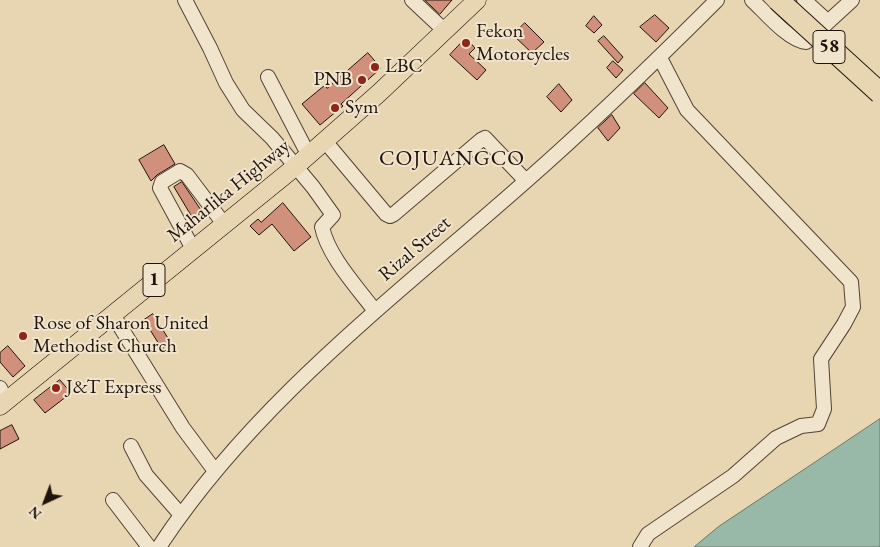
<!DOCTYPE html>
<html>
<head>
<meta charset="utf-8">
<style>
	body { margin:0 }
	#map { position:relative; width:880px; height:547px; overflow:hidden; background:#e8d5b2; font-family:"EB Garamond",serif }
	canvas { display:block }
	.north { position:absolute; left:20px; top:477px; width:50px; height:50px; -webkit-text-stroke:4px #f0e4cd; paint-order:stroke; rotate:223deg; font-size:14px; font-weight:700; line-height:20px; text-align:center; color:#20130b }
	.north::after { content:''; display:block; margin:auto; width:18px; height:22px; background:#20130b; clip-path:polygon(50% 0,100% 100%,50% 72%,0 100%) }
</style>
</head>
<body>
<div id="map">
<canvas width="880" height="547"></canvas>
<div class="north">N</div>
</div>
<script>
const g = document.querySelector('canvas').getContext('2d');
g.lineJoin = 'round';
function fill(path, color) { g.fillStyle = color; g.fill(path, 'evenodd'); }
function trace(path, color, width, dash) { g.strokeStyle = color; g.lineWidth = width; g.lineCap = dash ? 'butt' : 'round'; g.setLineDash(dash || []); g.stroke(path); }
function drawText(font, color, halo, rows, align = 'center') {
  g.font = font + ' "EB Garamond",serif'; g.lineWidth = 4; g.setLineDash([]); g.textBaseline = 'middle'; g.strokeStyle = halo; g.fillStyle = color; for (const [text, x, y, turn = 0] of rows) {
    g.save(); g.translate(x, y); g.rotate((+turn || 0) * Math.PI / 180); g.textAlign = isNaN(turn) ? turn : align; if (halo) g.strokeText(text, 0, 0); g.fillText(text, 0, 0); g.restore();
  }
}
const water = new Path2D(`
	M880,419V547H694L718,527Z`);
const building = new Path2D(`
	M425,0H452L440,14Z
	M655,15L669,28L656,42L640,27Z
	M594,16L602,25L594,33L586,26Z
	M525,23L544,42L532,53L513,35Z
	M604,36L623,57L618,63L598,41Z
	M466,38L475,48L469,54L486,70L477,80L450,55Z
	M368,53L381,68L341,104L343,106L320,125L302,104L325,85L327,88Z
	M613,61L623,70L616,78L607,68Z
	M645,83L668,108L659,118L634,94Z
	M559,84L572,100L561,112L547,97Z
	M612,115L620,128L608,141L598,128Z
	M164,145L175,164L157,175L151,181L139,160Z
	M182,182L205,216L195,222L174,187Z
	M283,203L311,237L294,251L272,224L259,235L250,226L258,219L261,222Z
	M153,314L171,343L162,349L144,320Z
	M8,346L25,366L13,377L0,362V353Z
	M60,380L71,393L45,413L34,400Z
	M12,425L19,439L0,449V431Z`);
const minor = new Path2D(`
	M185,0L210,48L226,83L243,110L272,138L313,187L333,215L322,227C328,256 357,287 375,311
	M412,0L445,31
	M752,0C765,12 789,41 806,42L828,22L804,0
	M828,22L852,0
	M268,77L308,154
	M324,140L386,214L390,216L394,214L481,140L485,138L526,181
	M193,249L160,188L162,182L180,171L187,175L224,224
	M113,315L183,428L215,471
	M0,388L6,400
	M131,446L146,475L181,515
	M113,500L149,547
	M159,547C255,401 396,296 526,181C592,123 655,62 717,0
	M640,547L648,534L733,476L776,438L801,426L818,424L824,409L821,359L844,324L853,307L851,282L687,110L660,58`);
const major = new Path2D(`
	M0,406L295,167L379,93L477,0`);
const highwayBridge = new Path2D(`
	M778,0L880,93`);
const markers = [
	[466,43,5,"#8f2418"],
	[375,67,5,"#8f2418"],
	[362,80,5,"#8f2418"],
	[335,108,5,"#8f2418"],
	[23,336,5,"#8f2418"],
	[56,388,5,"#8f2418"]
];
const shields = [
	[829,47,32],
	[154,280,22]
];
const shieldNames = [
	["58",829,47],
	["1",154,280]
];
const poiNames = [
	["Fekon",476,32],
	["Motorcycles",476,55],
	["LBC",385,67],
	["PNB",352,80,"right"],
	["Sym",345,108],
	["Rose of Sharon United",33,324],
	["Methodist Church",33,347],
	["J&T Express",66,388]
];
const streetNames = [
	["Maharlika Highway",229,191,-39],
	["Rizal Street",415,249,-41]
];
const quarterNames = [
	["COJUANGCO",452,159]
];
fill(water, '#98b9a7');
trace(water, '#687769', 1);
fill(building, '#d1907b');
trace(building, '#20130b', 1);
trace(minor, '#524435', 16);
trace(major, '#20130b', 19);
trace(minor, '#f0e4cd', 14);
trace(major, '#e8d5b2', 18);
trace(highwayBridge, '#20130b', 23, []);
trace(highwayBridge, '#e8d5b2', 21);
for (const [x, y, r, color] of markers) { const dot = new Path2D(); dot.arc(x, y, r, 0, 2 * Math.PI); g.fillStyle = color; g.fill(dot); trace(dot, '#f0e4cd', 2); }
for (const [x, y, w] of shields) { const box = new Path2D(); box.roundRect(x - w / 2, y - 16.5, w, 33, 4); g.fillStyle = '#f0e4cd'; g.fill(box); trace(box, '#20130b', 1); }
drawText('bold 19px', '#20130b', null, shieldNames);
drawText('20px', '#20130b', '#f0e4cd', poiNames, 'left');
drawText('20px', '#20130b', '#f0e4cd', streetNames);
g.letterSpacing = '1px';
drawText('22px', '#20130b', '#f0e4cd', quarterNames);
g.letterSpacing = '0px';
</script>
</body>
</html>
